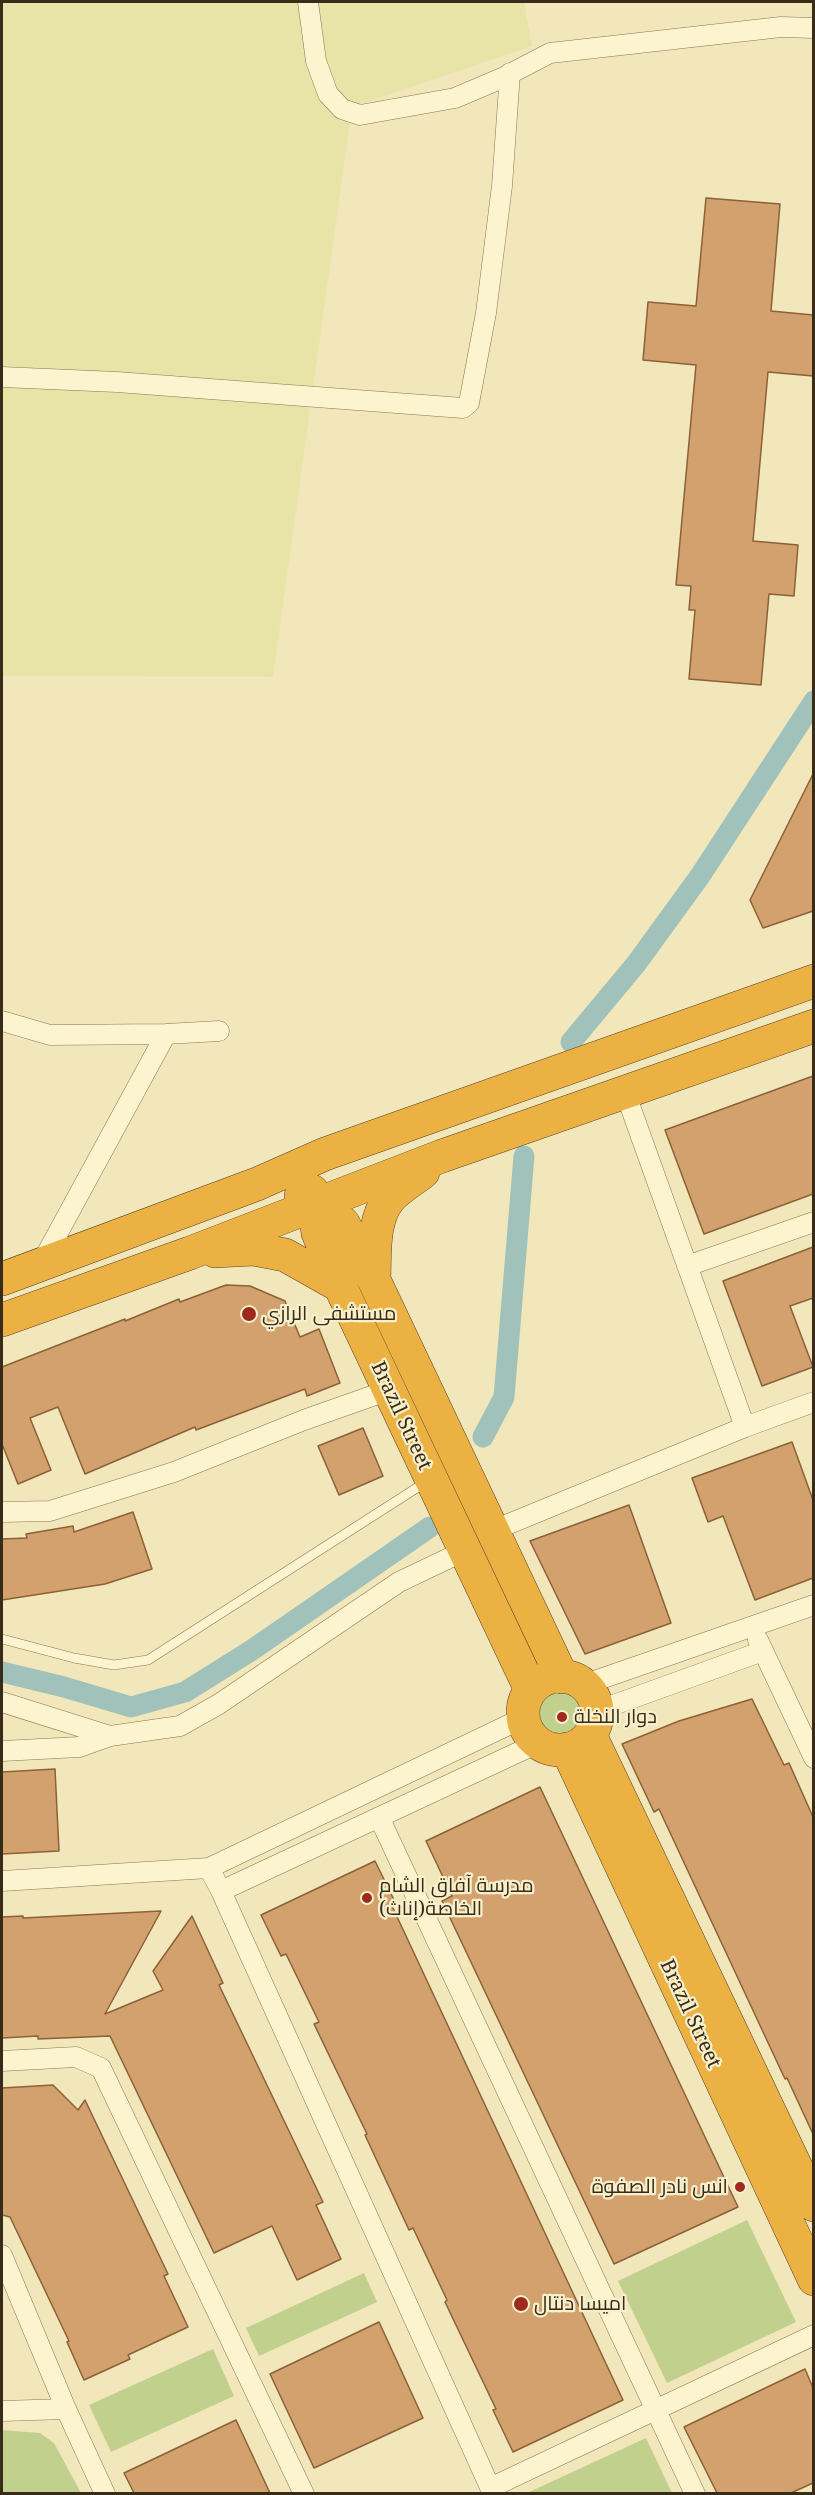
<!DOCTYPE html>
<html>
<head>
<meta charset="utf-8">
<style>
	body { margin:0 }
	#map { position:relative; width:815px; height:2495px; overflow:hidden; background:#f2e6bb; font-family:"Noto Serif",serif }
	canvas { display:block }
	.frame { position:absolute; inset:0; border:3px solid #382b1a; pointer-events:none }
</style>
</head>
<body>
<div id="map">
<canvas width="815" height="2495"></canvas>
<div class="frame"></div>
</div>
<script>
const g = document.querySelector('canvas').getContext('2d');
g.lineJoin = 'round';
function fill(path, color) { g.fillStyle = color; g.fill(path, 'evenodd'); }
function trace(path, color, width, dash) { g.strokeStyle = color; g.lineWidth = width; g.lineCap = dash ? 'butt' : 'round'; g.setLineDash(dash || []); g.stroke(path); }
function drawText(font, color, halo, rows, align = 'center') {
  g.font = font + ' "Noto Serif",Cairo,serif'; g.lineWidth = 4.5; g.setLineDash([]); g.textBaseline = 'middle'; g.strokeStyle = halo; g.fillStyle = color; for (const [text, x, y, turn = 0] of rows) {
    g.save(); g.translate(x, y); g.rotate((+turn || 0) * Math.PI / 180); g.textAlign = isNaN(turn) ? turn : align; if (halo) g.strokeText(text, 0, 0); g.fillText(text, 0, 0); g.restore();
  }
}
const farmland = new Path2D(`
	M2,2H524L532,46L352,107L273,677L2,676Z`);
const green = new Path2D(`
	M539 1713a21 21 0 1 1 42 0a21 21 0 1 1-42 0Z
	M747,2220L796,2322L667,2383L618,2281Z
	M364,2273L377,2302L259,2356L246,2328Z
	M213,2349L234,2396L111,2452L89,2405Z
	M2,2430L40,2433L54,2443L81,2493H2Z
	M646,2438L672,2493H527Z`);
const canal = new Path2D(`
	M571,1042L636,964L700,876L814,701
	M483,1437L504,1397L524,1156
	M2,1672L64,1687L131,1707L185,1692L252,1650L430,1527`);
const building = new Path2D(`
	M706,198L780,204L771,311L813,315V376L768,372L753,541L798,545L794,596L769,594L761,685L689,679L695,610H689L691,586L676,585L696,365L643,360L648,302L696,306Z
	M813,774V911L763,928L750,900Z
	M813,1076V1194L704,1234L665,1130Z
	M813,1247V1298L790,1306L813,1367L762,1386L723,1281Z
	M226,1285L250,1286L285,1301L300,1337L319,1329L340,1383L307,1396L305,1389L196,1430L195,1427L85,1474L58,1407L30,1418L51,1470L18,1484L2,1444V1367L125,1319V1321L179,1299L180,1302Z
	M363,1428L383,1476L339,1495L318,1446Z
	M792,1442L813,1500V1578L755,1600L723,1516L708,1522L692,1478Z
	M629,1505L671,1623L585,1654L530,1541Z
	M133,1512L152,1569L105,1584L2,1600V1539L27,1538L26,1534L73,1526L74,1532Z
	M752,1699L784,1765L789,1763L813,1817V2134L787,2078L785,2079L659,1809L654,1812L622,1744L679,1721Z
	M55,1769L59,1851L2,1854V1772Z
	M540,1787L738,2207L614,2264L442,1901L452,1896L426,1841Z
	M375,1861L396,1904L392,1906L623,2400L513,2452L493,2410L496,2409L445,2302L447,2300L413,2228L409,2230L365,2135L367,2134L314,2024L319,2022L286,1954L281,1956L261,1915Z
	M161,1911L105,2014L163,1990L153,1971L192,1916L223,1983L219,1985L323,2202L316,2205L341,2259L297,2280L272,2226L214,2253L110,2036L38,2039V2036L2,2038V1917L23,1916V1918Z
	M53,2085L78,2110L85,2100L168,2274L164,2276L188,2327L128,2355L130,2359L84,2380L67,2342L69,2341L10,2217L2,2215V2088Z
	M379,2322L423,2418L314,2468L270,2374Z
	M805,2369L813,2388V2483L791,2493H717L684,2427Z
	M236,2420L270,2493H134L124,2473Z`);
const lane = new Path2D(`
	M2,1639L74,1658L114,1665L148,1660L426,1482`);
const street = new Path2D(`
	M308,2L316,61L328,94L342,109L360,115L455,98L502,78L550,53L781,27L814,28
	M2,377L117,382L463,408L469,403L486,313L502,186L510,73
	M2,1021L50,1035L166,1034L41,1264
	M166,1034L219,1031
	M625,1092L745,1427
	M687,1266L814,1222
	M2,1512L50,1511L174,1472L304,1420L389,1390
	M494,1530L745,1427L814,1402
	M758,1640L814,1758
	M583,1685L814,1605
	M2,1702L110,1736L180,1726L219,1704L399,1582L466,1550
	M597,1711L763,1651
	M2,1751L79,1747L110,1736
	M379,1817L695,2494
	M209,1868L221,1891L493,2494
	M2,1881L209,1868L523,1718
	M221,1891L538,1743
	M2,2061L76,2057L101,2068L304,2494
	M2,2255L66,2409L105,2494
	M2,2411L66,2409
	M490,2488L814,2335`);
const highway = new Path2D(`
	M312,1191L318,1233L340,1286L531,1690
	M301,1196L343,1223L374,1280L562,1677
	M215,1251L254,1249L285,1255L340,1286
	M2,1279L257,1184L325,1154L814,981
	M374,1280C375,1254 372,1219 390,1198C399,1188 413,1180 423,1172
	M2,1320L190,1253L442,1156L814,1026
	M523 1713a37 37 0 1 1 74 0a37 37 0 1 1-74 0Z
	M590,1735L814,2205
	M567,1749L814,2279`);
const markers = [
	[249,1314,8,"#9e2a1e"],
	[562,1717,6,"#9e2a1e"],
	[367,1898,6,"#9e2a1e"],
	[740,2187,6,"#9e2a1e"],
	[521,2304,8,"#9e2a1e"]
];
const poiNames = [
	["مستشفى الرازي",262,1314],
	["دوار النخلة",574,1717],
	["مدرسة آفاق الشام",379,1886],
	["الخاصة(إناث)",379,1909],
	["انس نادر الصفوة",728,2187,"right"],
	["اميسا دنتال",534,2304]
];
const streetNames = [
	["Brazil Street",401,1416,65],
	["Brazil Street",690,2014,65]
];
fill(farmland, '#e8e4a8');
fill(green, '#c2d08e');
trace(canal, '#a0c2bb', 21);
fill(building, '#d3a16d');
trace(building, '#8b6137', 1.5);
trace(lane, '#8a7653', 10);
trace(street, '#8a7653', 21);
trace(highway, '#574329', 34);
trace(lane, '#fcf3cf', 9);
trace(street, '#fcf3cf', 20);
trace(highway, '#ebb142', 33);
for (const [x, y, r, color] of markers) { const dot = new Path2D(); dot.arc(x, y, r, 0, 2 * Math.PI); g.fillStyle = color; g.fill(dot); trace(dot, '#f8f0cb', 2); }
drawText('20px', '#382b1a', '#f8f0cb', poiNames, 'left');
drawText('20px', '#382b1a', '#f8f0cb', streetNames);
</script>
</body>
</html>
